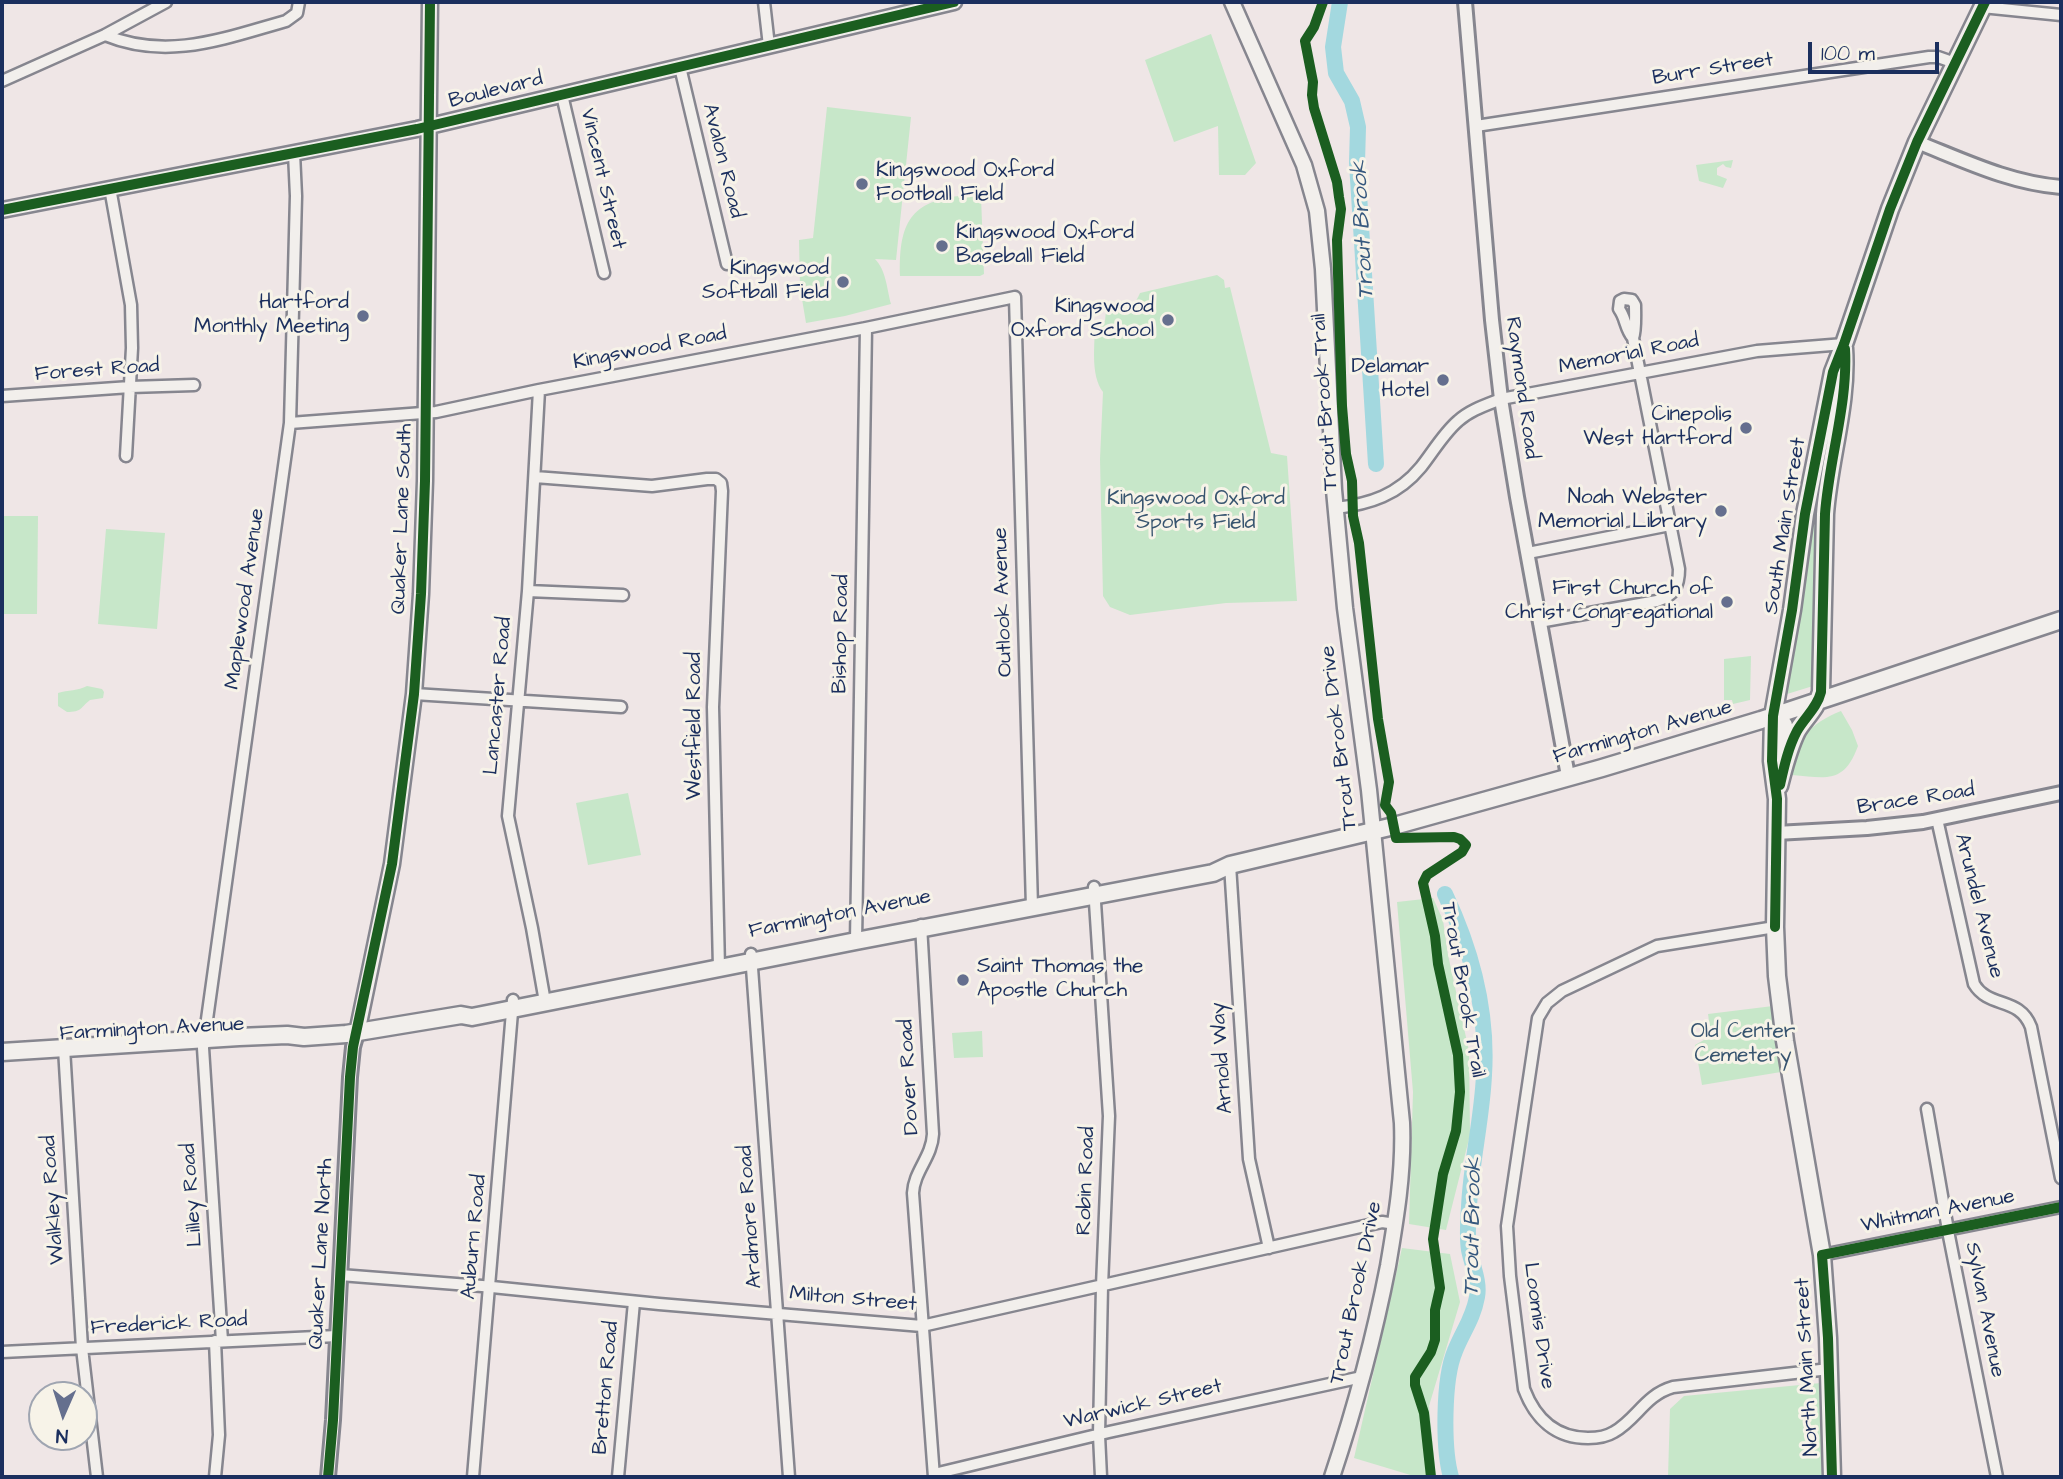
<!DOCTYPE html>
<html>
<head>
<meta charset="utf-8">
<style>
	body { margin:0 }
	#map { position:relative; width:2063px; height:1479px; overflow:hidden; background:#efe6e6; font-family:"Architects Daughter",sans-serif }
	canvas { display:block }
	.frame { position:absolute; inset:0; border:4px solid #1b2f5e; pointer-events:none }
	.north { position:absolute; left:28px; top:1381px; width:70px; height:70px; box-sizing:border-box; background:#f7f3e8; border:2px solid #9fa5b1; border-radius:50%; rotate:183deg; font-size:19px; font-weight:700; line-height:28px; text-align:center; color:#1b2f5e }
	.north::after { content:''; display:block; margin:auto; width:24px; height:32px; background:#656f8e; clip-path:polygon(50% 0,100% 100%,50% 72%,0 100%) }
	.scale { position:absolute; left:1808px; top:42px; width:131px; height:32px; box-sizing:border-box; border:4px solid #1b2f5e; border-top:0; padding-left:9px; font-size:21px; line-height:24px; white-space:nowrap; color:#1b2f5e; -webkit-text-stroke:5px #f7f3e8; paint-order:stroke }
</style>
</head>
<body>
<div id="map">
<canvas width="2063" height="1479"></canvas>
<div class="frame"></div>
<div class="north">N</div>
<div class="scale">100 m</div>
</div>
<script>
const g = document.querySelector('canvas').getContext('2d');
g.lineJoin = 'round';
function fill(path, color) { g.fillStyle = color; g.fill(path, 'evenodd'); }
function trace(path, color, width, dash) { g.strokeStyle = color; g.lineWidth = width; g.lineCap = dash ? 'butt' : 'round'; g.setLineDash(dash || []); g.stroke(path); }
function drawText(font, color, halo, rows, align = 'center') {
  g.font = font + ' "Architects Daughter",sans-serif'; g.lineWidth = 6; g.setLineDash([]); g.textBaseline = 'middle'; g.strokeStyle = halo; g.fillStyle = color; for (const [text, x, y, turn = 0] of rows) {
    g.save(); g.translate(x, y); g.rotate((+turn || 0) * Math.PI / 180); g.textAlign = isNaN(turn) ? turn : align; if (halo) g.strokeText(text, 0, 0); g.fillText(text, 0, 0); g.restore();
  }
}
const green = new Path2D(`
	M1211,34L1256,163L1245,175H1219L1218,126L1174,142L1145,60Z
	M827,107L911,117L896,260L875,259C886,270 887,289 891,304L845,316L806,323L800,287L799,240L813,238Z
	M1733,160L1731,168L1726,167L1723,164L1717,168V175L1727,179L1723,188L1699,181L1696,165Z
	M959,196L981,197L984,274L980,276H900C899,228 907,202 959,196Z
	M1217,275L1224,280L1225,288L1230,287L1271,453L1287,456L1297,601L1226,603L1130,615L1110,607L1103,596L1100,459L1103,392C1090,375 1095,344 1095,323L1105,321L1106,311C1126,310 1131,313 1140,293Z
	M2,516H38L37,614H2Z
	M1817,517L1818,518L1813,686L1787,694L1809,522L1811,518Z
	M106,529L165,533L157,629L98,624Z
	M1751,656L1750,700L1733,704L1732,700H1724V659Z
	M87,686L102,689L104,692L103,698L90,700C80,708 82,712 67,712L58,706V693C68,690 78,691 87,686Z
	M1841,711L1852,730L1858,746C1844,784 1827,778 1792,775C1792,741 1811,723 1841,711Z
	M628,793L641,855L588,865L576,803Z
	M1433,898L1443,920L1448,955L1469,1051L1470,1135L1446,1230L1409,1224L1413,1092L1397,902Z
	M1773,1006L1781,1072L1702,1085L1695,1045L1711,1036L1708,1014Z
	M982,1031L983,1057L954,1058L952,1033Z
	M1402,1248L1450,1254L1460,1302L1429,1406L1436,1477H1417L1354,1458Z
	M1821,1383L1824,1477H1668L1670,1409L1684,1396Z`);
const river = new Path2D(`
	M1340,2L1333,47L1336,73L1352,101L1358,127L1357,163L1376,464
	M1445,894C1472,951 1488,1012 1484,1075C1482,1119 1471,1163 1469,1207C1468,1221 1467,1237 1469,1250C1472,1265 1480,1282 1477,1297C1473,1319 1463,1331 1455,1351C1443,1379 1443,1449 1451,1477`);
const minor = new Path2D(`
	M764,2L769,46
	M1982,7L2061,15
	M105,35C168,61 225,38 286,21L297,13L299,2
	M680,67L727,264
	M2,81L105,35L166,2
	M562,95L604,273
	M1476,126L1929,57H1938L1955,63
	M110,188L131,305L132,348L126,456
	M539,390L528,591L508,816L532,928L545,1002
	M2,396L130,387L194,385
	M290,423L436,412L539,390L866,328L1015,297L1032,907
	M535,477L652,486L707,479H716L721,483L722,491L713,707L719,968
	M1336,508C1370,504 1398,495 1421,467C1433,452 1443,434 1458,421C1470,410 1486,405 1501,399L1757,351L1844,344
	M1528,553L1670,525
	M528,591L623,595
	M1539,622L1657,601C1674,596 1679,586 1679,569L1633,338C1636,330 1635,314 1635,305L1632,300L1624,299L1620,301L1619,309C1626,318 1625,329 1633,338
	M414,694L621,707
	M1937,819L1974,984C1989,1009 2019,996 2031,1027L2061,1178
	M1230,865L1249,1159L1269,1248
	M1094,887L1109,1116L1102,1286L1099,1435L1101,1477
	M921,925L933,1134C932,1157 914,1171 913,1193L934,1477
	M1775,927L1657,946L1562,991L1547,1003L1538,1018L1507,1226L1510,1276L1524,1389C1535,1418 1555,1438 1588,1438C1597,1438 1606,1437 1614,1432C1637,1419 1645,1395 1673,1387L1829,1369
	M856,941L866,328
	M751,954L789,1477
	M64,1048L82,1348L97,1477
	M1927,1109L1949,1236L1997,1477
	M1822,1255L2061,1207
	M340,1275L482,1286L659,1304L922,1326L1382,1222L1396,1224
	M222,1341L203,1048L290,423L296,196L294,153
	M2,1352L337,1336
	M934,1474L1109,1432L1362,1377
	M215,1477L219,1435L215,1341
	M473,1477L513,1000
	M618,1477L634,1302`);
const tertiary = new Path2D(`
	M1465,2L1492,320L1501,399L1517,497L1568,776
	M1917,142C1965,161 2010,183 2061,187
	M1776,833L1867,828L1923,822L2061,793
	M328,1477L333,1420L350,1077L353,1047L357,1033`);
const secondary = new Path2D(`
	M1232,2L1304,165L1317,211L1323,269L1334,490L1345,608L1369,790L1402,1123C1404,1172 1396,1219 1388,1266C1374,1338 1355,1408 1332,1477
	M2,210L417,129L954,2
	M357,1033L392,864L414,694L421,594L425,481L430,2`);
const primary = new Path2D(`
	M1773,716L1781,721L1784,725L1779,756
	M1779,786C1784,767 1788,749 1797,731C1805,718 1817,708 1821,692L1825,514C1829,459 1848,403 1844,348
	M2,1052L239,1037L287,1035L304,1037L346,1034L461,1015L472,1017L856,941L1213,873L1230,865L1394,826L1602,768L1761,720L2061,620
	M1832,1477L1828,1338L1822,1255L1785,1041L1777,976L1775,927L1777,799L1772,761L1773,716L1792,610L1805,514L1833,372L1844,344L1890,209L1917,142L1985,2`);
const cycleway = new Path2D(`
	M1323,2L1314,27L1305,41L1313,82L1312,95L1314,108L1337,182L1339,197L1341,209L1337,240L1342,406L1346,454L1352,481L1353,516L1359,543L1378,719L1389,782L1385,805L1391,813L1396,838L1454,837L1460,839L1466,845L1462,852L1427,875L1423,883L1435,936L1438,964L1458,1055L1460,1092L1456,1131L1443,1174L1433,1239L1440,1288L1435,1310V1340L1431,1352L1415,1377V1385L1424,1413L1431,1477
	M2,210L417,129L954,2
	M1780,785C1784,767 1788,748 1797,731C1805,717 1817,708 1821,692L1825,514C1829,459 1848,404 1845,349
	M1775,927L1777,799L1772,761L1773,716L1792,610L1805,514L1833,372L1844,344L1890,209L1917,142L1985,2
	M328,1477L333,1420L350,1077L353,1047L392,864L414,694L421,594L425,481L430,2
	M1832,1477L1828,1338L1822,1255L2061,1207`);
const markers = [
	[862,184,7,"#656f8e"],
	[942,246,7,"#656f8e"],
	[843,282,7,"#656f8e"],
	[363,316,7,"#656f8e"],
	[1168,320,7,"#656f8e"],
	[1443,380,7,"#656f8e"],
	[1746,428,7,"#656f8e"],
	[1721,511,7,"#656f8e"],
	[1727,602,7,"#656f8e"],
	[963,980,7,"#656f8e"]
];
const streetNames = [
	["Burr Street",1713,70,-9],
	["Boulevard",496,91,-14],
	["Avalon Road",722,161,76],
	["Vincent Street",602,179,77],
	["Kingswood Road",650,349,-11],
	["Memorial Road",1629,355,-11],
	["Forest Road",97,371,-4],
	["Raymond Road",1521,388,82],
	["Trout Brook Trail",1326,402,-94],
	["Quaker Lane South",403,519,-88],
	["South Main Street",1786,526,-81],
	["Maplewood Avenue",246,599,-82],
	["Outlook Avenue",1004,602,-92],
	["Bishop Road",842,634,-89],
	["Lancaster Road",499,696,-85],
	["Westfield Road",696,726,-90],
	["Farmington Avenue",1643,733,-16],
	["Trout Brook Drive",1340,738,-97],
	["Brace Road",1916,800,-9],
	["Arundel Avenue",1978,906,76],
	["Farmington Avenue",840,915,-11],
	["Trout Brook Trail",1462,990,80],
	["Farmington Avenue",152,1030,-3],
	["Arnold Way",1223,1058,-94],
	["Dover Road",910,1077,-93],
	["Robin Road",1087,1181,-88],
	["Lilley Road",193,1195,-94],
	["Walkley Road",54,1200,-94],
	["Whitman Avenue",1938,1212,-11],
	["Ardmore Road",751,1217,-94],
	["Auburn Road",475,1237,-85],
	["Quaker Lane North",322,1254,-87],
	["Trout Brook Drive",1357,1293,-78],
	["Milton Street",853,1300,5],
	["Sylvan Avenue",1984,1310,79],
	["Frederick Road",169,1325,-3],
	["Loomis Drive",1538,1326,82],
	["North Main Street",1808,1367,-93],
	["Bretton Road",607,1388,-85],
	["Warwick Street",1143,1405,-13]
];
const poiNames = [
	["Kingswood Oxford",876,172,"left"],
	["Football Field",876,196,"left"],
	["Kingswood Oxford",956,234,"left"],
	["Baseball Field",956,258,"left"],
	["Kingswood",829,270],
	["Softball Field",829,294],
	["Hartford",349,304],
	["Monthly Meeting",349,328],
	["Kingswood",1154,308],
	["Oxford School",1154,332],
	["Delamar",1429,368],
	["Hotel",1429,392],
	["Cinepolis",1732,416],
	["West Hartford",1732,440],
	["Noah Webster",1707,499],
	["Memorial Library",1707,523],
	["First Church of",1713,590],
	["Christ Congregational",1713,614],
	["Saint Thomas the",977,968,"left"],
	["Apostle Church",977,992,"left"]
];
const parkNames = [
	["Kingswood Oxford",1196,500],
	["Sports Field",1196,524],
	["Old Center",1743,1033],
	["Cemetery",1743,1057]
];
const waterNames = [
	["Trout Brook",1364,230,-93],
	["Trout Brook",1474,1227,-89]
];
fill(green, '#c7e7c9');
trace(river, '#a3d8df', 16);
trace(minor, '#86868f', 15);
trace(tertiary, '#86868f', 18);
trace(secondary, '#86868f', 19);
trace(primary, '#86868f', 21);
trace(minor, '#f2efec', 10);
trace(tertiary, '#f2efec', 12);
trace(secondary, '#f2efec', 14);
trace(primary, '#f2efec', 16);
trace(cycleway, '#1b5e20', 10);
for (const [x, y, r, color] of markers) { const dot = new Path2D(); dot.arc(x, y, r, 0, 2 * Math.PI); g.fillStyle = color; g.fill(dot); trace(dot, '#f7f3e8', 2.5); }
drawText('21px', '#1b2f5e', '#f7f3e8', streetNames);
drawText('21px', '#1b2f5e', '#f7f3e8', poiNames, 'right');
drawText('21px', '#37546f', '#f7f3e8', parkNames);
drawText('italic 23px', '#35587e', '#f7f3e8', waterNames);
</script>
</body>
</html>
